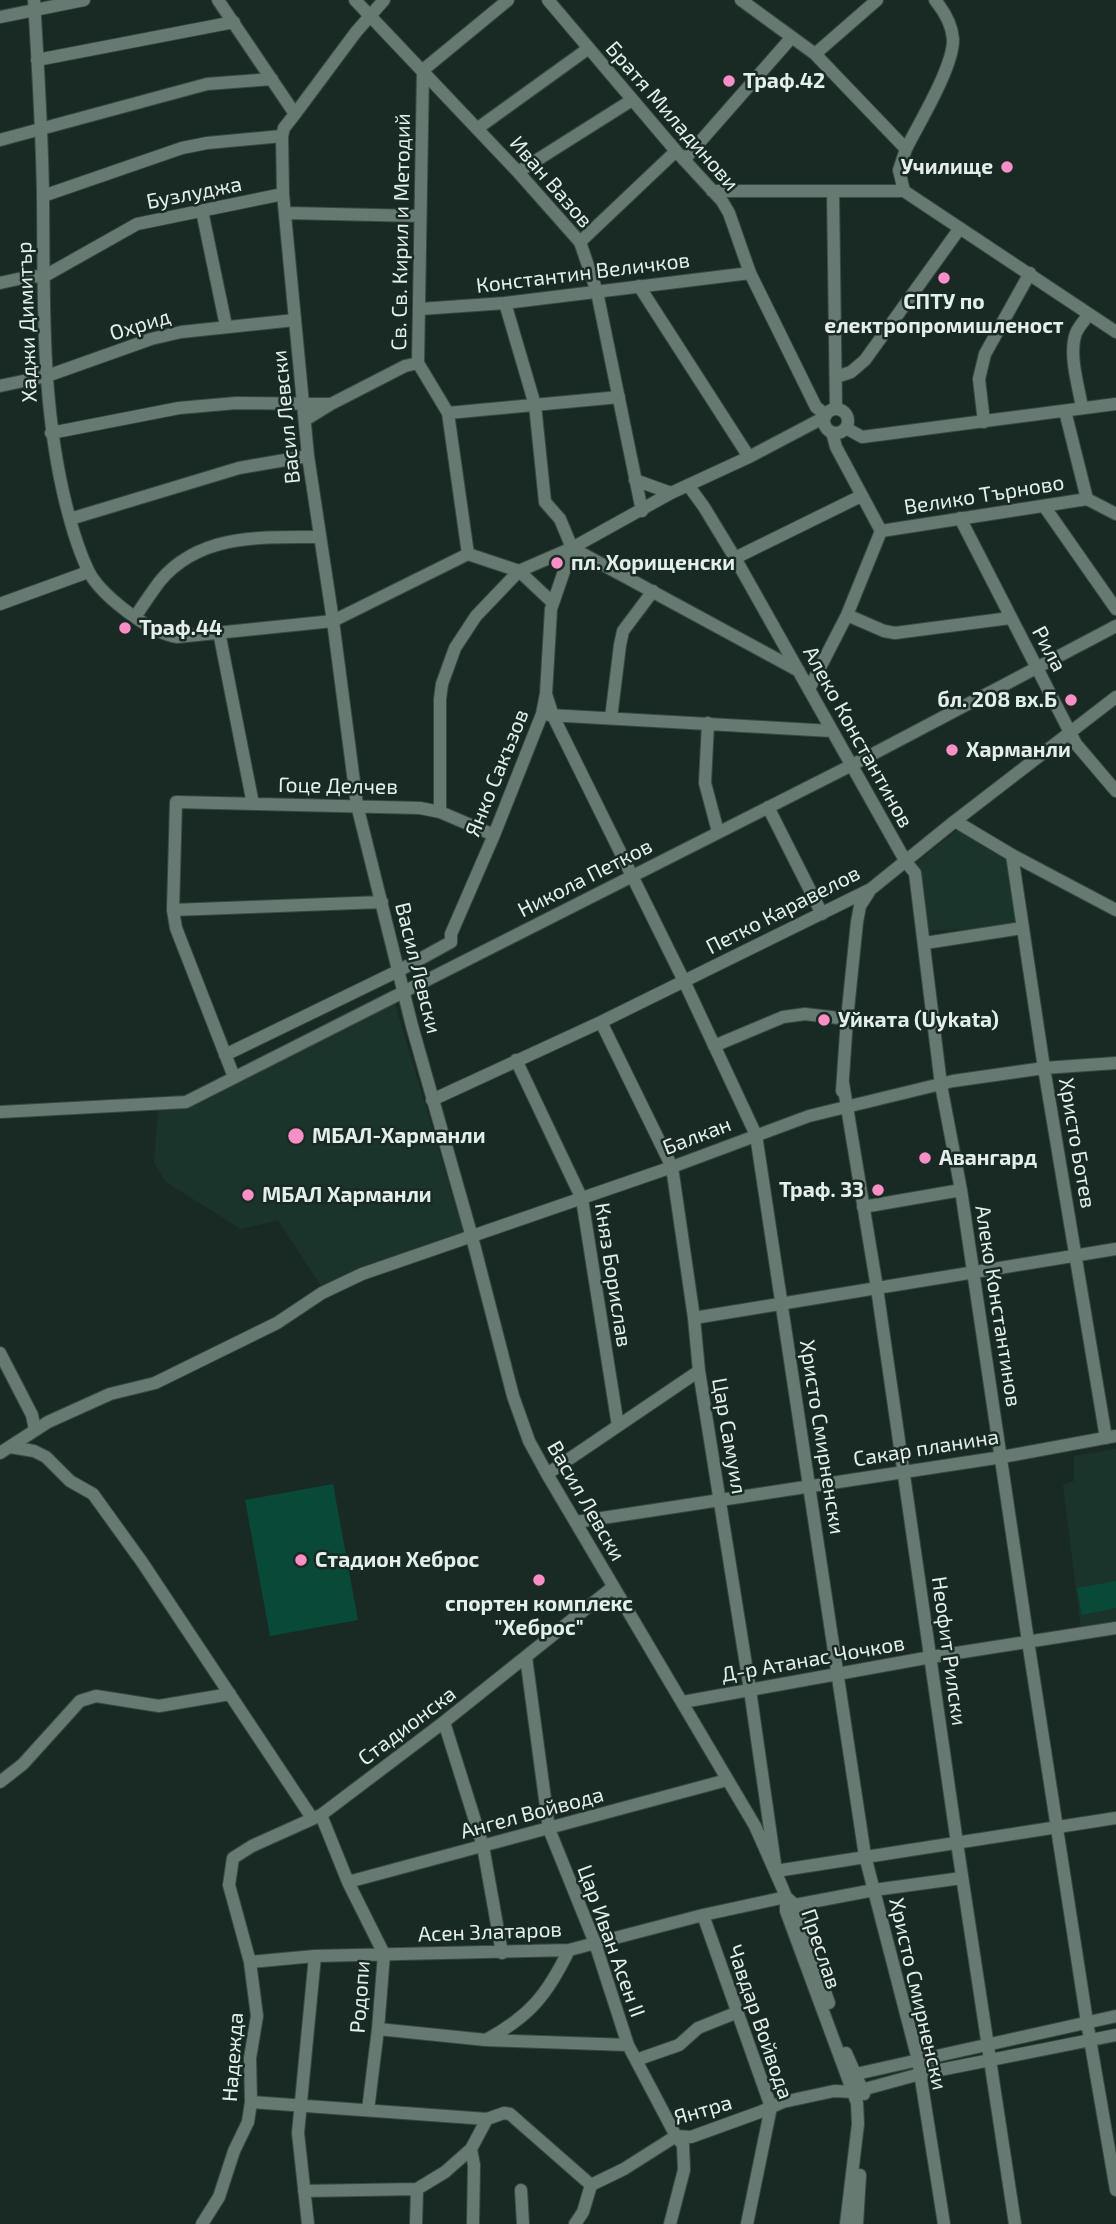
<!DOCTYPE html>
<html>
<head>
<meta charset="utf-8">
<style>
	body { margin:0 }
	canvas { display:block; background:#192a24 }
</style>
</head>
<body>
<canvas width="1116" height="2224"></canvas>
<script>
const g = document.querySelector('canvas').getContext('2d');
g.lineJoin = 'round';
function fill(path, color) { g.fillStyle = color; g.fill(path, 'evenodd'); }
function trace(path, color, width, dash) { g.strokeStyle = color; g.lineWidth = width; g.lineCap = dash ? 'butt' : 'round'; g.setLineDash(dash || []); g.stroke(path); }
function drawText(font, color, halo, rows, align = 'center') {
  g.font = font + ' "Exo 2",sans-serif'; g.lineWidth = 5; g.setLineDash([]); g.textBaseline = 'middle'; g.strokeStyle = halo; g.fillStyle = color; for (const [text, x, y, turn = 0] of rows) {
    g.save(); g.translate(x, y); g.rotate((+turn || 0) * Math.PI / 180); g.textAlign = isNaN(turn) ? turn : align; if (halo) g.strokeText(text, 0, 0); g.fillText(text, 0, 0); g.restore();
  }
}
const built = new Path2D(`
	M961,827L1012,862L1019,927L928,931L917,862Z
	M394,1001L464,1234L323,1289L278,1220L241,1229L166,1182L154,1163L158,1109Z
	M1116,1449V1623L1081,1629L1063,1485L1074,1481V1456Z`);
const green = new Path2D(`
	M333,1484L358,1620L270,1636L245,1500Z
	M1116,1581V1608L1082,1615L1077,1588Z`);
const minor = new Path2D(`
	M34,0C38,65 42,131 43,196C44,295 41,395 63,492C69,518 76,544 87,568C98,594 150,633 177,637L333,621L468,554L519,571L553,603
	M218,0L295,114L284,128L282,136L283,194L308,456L333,621L357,805L412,1026L472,1237L513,1396L529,1441L547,1474L755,1826L782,1887L786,1897V1911L857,2103L858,2124L846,2224
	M355,0L518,172L580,242L597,292L642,511
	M548,0L676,151L722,201L729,213L750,273L816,407L826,415
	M741,0L815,54L906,149L899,170L904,191
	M0,17L84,0
	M815,54L877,0
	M37,60L234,22
	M295,114L356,32L384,0
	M478,128L589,48
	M0,140L207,84L272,79
	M906,149C919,123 954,66 953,39C952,25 944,11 935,0
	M684,160L792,37
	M518,172L632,100
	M712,191H904L1116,332
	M833,192L836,409
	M43,196L182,148L207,143L282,136
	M202,211L226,326
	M287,213L420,216
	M580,242L676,151
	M0,283L32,276L43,277L137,224L283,194
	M639,286L749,457
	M505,303L535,405L545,502L560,519L572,548
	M420,309L505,303L750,273
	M836,377L851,372L865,360L960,228
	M0,386L47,376L151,339L181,332L295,320
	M1082,408C1079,387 1068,355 1076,333C1079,326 1085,320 1089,314
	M824 421a12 12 0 1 1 24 0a12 12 0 1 1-24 0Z
	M1065,411L1087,499
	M448,413L619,397
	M305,420L331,404L405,366L418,363
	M984,422L979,379L985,354L1030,273
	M846,428L862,437L1116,404
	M832,432L836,447L881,531L1087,499L1116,514
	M51,433L179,408L236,403L331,404
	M635,480L671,493
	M688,485L704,507L735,558L906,862L915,873L941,1085L961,1190L1028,1641L1087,2022L1116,2190
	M1044,506L1116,609
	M960,518L1076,744L1116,791
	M70,519L239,468L308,456
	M572,548L799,671
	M468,554L448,413L418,363L423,70L508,0
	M735,558L861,496
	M0,604L88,572
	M847,615L884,631L895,633L1010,618
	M135,617C143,605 151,593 160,581C200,533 263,537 320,537
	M219,632L253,804
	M809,689L847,615L881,531
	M546,694L553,716L684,981L756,1135L865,1856L918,2060L944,2224
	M549,715L832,731
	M611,718L620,645L623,631L653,591
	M708,723L705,783L718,832
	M768,807L822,914
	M440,812V699L442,684L455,648L476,616L519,571L572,548
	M955,821L1012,855L1116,910
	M1012,855L1044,1068L1106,1438
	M173,910L382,902
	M925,943L1022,928
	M601,1022L672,1167L694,1318L699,1371L750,1690L776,1871L1116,1818
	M714,1046L783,1017L805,1014L847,1019
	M225,1055L400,970L451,942V934L494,835L542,714L546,694L551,609L572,548L671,493L749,457L825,417
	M516,1060L582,1199L618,1426
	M234,1077L176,928L173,910L176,802L420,808L440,812L494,835
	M843,1083L877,1288L957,1843L1015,2224
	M842,1091L847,1019L857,922L860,906L869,892
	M432,1100L601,1022L871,889L955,821L1116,697
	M0,1112L186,1102L852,765L1116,626
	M863,1207L961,1190
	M694,1318L1116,1249
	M0,1353L32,1415L35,1430
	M10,1447L34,1451L46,1457L70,1481L93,1494L142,1562L312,1818
	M0,1453L48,1422L110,1394L155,1383L277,1323L322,1293L362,1274L672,1167L809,1116L953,1081L1044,1068L1116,1063
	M547,1474L699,1371
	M576,1522L1002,1457L1116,1436
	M526,1657L549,1829L595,1943L628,2045L676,2136L683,2145L684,2170L670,2224
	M683,1702L931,1657L1116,1628
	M444,1722L483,1846L502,1953
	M0,1782L23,1764L80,1701L96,1696L159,1706L230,1694
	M321,1815L348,1882L384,1954L378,2029L368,2110
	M348,1882L727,1780
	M786,1897L795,1905L829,2003
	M795,1905L874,1890L962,1878
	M703,1915L771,2107L747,2224
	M250,1962L315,1956L569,1950L703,1915L786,1897
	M378,2029L486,2040L628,2045
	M486,2040C530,2016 547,1995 569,1950
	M846,2053L864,2094
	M636,2060L679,2045L698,2028L738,2012
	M851,2079L856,2074L1116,2016
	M251,2102L487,2119L504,2113L510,2114L591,2185
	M471,2149L474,2165L473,2224
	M521,2190L523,2224
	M304,2191L417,2189L445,2172L471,2149L487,2119
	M202,2224L219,2197L234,2151L248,2122L251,2102L250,2058L257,2016L250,1962L229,1885L233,1858L252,1846L321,1815L444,1722L613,1587
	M308,2224L298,2133L315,1956
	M416,2224L417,2189
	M575,2224L583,2212L591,2185L624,2169L676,2136L691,2137L760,2112L783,2102L834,2091L854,2092L920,2074L1116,2035
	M857,2224L860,2175`);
const markers = [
	[729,81,7,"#fa8fc6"],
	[1007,167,7,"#fa8fc6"],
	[944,278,7,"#fa8fc6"],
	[557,563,7,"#fa8fc6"],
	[125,628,7,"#fa8fc6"],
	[1071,700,7,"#fa8fc6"],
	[952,750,7,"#fa8fc6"],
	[824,1020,7,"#fa8fc6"],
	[296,1136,9,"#fa8fc6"],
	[925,1158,7,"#fa8fc6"],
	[878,1190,7,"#fa8fc6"],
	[248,1195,7,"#fa8fc6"],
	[301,1560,7,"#fa8fc6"],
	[539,1580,7,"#fa8fc6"]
];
const poiNames = [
	["Траф.42",743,81],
	["Училище",993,167,"right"],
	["СПТУ по",944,302,"center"],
	["електропромишленост",944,326,"center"],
	["пл. Хорищенски",571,563],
	["Траф.44",139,628],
	["бл. 208 вх.Б",1057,700,"right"],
	["Харманли",966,750],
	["Уйката (Uykata)",838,1020],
	["МБАЛ-Харманли",312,1136],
	["Авангард",939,1158],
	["Траф. 33",864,1190,"right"],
	["МБАЛ Харманли",262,1195],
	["Стадион Хеброс",315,1560],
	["спортен комплекс",539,1604,"center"],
	["\"Хеброс\"",539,1628,"center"]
];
const streetNames = [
	["Братя Миладинови",672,116,49],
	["Иван Вазов",551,182,49],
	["Бузлуджа",194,193,-11],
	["Св. Св. Кирил и Методий",401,232,-89],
	["Константин Величков",583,273,-7],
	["Хаджи Димитър",27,322,-92],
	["Охрид",140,325,-17],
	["Васил Левски",286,417,-96],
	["Велико Търново",984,495,-9],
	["Рила",1049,649,62],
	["Алеко Константинов",858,737,61],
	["Янко Сакъзов",497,773,-68],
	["Гоце Делчев",338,786,1],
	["Никола Петков",585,878,-27],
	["Петко Каравелов",783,910,-27],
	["Васил Левски",418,968,76],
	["Балкан",697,1136,-21],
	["Христо Ботев",1077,1143,80],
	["Княз Борислав",613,1275,81],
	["Алеко Константинов",998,1306,81],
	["Цар Самуил",729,1436,80],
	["Христо Смирненски",822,1437,81],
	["Сакар планина",926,1448,-9],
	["Васил Левски",586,1501,60],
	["Неофит Рилски",949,1651,82],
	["Д-р Атанас Чочков",813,1659,-10],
	["Стадионска",407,1726,-37],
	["Ангел Войвода",532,1813,-15],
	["Асен Златаров",490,1932,-2],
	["Цар Иван Асен II",611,1941,70],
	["Преслав",821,1949,71],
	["Христо Смирненски",918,1994,77],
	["Родопи",360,1997,-86],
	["Чавдар Войвода",760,2022,71],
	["Надежда",233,2057,-86],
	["Янтра",703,2110,-16]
];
fill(built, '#1b342b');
fill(green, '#094937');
trace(minor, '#3a4842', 14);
trace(minor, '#677a72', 12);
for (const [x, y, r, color] of markers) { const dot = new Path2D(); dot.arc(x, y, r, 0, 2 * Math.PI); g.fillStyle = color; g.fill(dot); trace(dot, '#192a24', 2.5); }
drawText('bold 21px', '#e4efea', '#192a24', poiNames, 'left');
drawText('21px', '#e4efea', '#192a24', streetNames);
</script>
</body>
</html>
